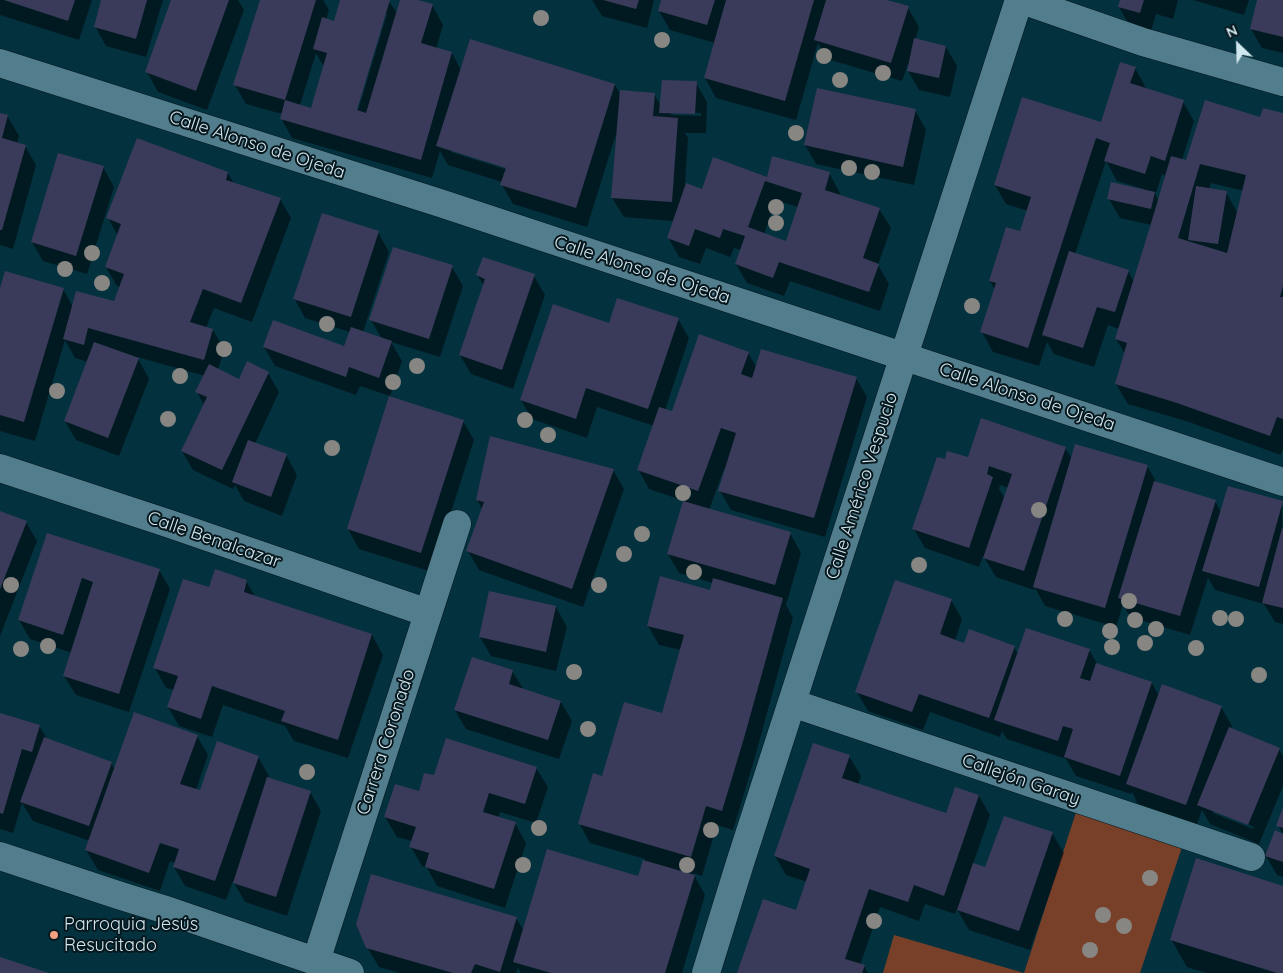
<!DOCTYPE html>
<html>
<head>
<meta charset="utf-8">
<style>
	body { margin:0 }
	#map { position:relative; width:1283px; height:973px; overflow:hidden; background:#03313e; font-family:Quicksand,sans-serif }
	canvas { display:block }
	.north { position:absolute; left:1213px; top:20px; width:50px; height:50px; -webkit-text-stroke:4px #06171d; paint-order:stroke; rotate:336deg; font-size:14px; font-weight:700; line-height:20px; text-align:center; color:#d1e7ef }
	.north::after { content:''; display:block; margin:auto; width:18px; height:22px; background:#d1e7ef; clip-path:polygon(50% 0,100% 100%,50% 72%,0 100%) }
</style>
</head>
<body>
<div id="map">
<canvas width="1283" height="973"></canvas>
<div class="north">N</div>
</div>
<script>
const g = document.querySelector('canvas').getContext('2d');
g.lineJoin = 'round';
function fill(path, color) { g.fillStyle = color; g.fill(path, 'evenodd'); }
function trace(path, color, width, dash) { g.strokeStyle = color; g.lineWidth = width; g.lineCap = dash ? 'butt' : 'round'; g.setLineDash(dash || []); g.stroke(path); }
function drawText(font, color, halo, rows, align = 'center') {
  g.font = font + ' Quicksand,sans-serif'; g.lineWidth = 4; g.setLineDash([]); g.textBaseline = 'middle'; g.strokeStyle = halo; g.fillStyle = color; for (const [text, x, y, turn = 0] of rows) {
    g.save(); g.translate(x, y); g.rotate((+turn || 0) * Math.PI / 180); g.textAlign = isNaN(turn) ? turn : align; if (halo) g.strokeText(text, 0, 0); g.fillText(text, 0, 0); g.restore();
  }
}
const green = new Path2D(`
	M1080,800L1186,835L1140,973H883L894,935L1024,973Z`);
const shadow = new Path2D(`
	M0,0H92L79,40L0,15Z
	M103,0H163L146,57L106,46L95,26Z
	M173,0H238L244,10L207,110L158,92L147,72Z
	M261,0H323L329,10L326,20L335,23L342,0H388L397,13L401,0H413L432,5L443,25L436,49L452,53L461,70L615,85L621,96L654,94L661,106L696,83L707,102L706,133H685L688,138L685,184L703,190L767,178L829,173L840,193L839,196L879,209L891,228L878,265L889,284L880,311L790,281L784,296L747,283L736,264L741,250L734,248L730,257L706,248L700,264L679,257L668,237L674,221L624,217L612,198L616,134L587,227L513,204L502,185V182L448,165L440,151L432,178L292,138L281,118L282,114L246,104L235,85ZM385,14H387L356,117L354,116ZM316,53L324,67L312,109L300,105ZM671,112L701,113V116L671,115ZM451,150L512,169L511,171L451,152ZM776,200L798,207L787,243L764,234Z
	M592,0H654L647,28L602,16Z
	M663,0H883L908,8L919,27L915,40L946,47L957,66L950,97L919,90L908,71L910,65L908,64L902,81L827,59L818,43L796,120L716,98L705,78L715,43L670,30L659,11Z
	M1121,0H1178L1173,19L1156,14L1151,32L1130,26L1119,7Z
	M1193,0H1249L1244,15Z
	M1259,0H1283V53L1262,48L1251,29Z
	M1135,68L1146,88V90L1183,102L1194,121L1182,160L1187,162L1261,118L1283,114V449L1281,455L1189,422L1128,404L1116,384L1125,354L1116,339L1119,329L1108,325L1094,367L1054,354L1047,342L1039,366L993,352L982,332L995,290L990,281L1021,233L1028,211L1006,204L995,185L1102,123ZM1106,161L1117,181L1144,189L1143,191L1109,199L1120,218L1152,225L1134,282L1128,271L1075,254ZM1162,174L1166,176L1159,201L1154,192L1156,193ZM1211,183L1244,191L1238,214L1226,192L1209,189Z
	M915,110L926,130L914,185L816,164L805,145Z
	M0,115L8,117L19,136L17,144L25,146L36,165L13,249L0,245Z
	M103,167L114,187L87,274L43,261L32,242Z
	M228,173L234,184L280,199L291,218L252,322L214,308L206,328L213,330L224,349L218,370L240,380L268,373L279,392L255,444L286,455L297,475L282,516L244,501L235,485L233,489L193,470L182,451L204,405L197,392L205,376L137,357L149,379L119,456L76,440L65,421L88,362L75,358L65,340L35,441L0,431V293L63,289L73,307L115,303L121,287L117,286L106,267L118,236L108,218Z
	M378,232L389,252L363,332L382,339L371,320L452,267L463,286L440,357L391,342L402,361L390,396L360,386L356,395L275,366L264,347H344L350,332L305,318L294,298Z
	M477,275L534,276L545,295L513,389L471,374L460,355L484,286Z
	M678,319L689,338L665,410L673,413L748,353L757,368L856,378L867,397L825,537L731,510L720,491L726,469H724L709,510L790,533L801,553L786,605L793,618L755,757L733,830L717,825L702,876L693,873L705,895L682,973H521L518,968L516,973H400L379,967L367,947L516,918L524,931L639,877L645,859L590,843L579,823L603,778L663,715L681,650L659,645L648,626L711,591L713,583L679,573L668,554L684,501L649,489L638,469L654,426L597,407L587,438L532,419L521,400L610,325Z
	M463,421L474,440L432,572L359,549L348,529Z
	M1065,448L1072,459L1147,466L1157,483L1215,501L1221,512L1282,502L1283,624L1275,622L1264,604L1215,590L1208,578L1190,635L1130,617L1123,604L1116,627L1045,606L1035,588L1034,590L996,577L983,556L979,567L925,548L914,529L945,461ZM1000,485L1008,488L1005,499L999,489Z
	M613,470L624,489L583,607L479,570L468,551L482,509L477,500Z
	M0,512L26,522L37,541L0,636Z
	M48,534L159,570L170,589L129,712L76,695L64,676L72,653L30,639L19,620Z
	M246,581L256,598L372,635L383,655L348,758L294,741L285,726L223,705L212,737L179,726L168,707L174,690L166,688L155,668L209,589Z
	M951,600L962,619L955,641L965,644L1014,647L1018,654L1089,650L1098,665L1152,683L1159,696L1221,707L1232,726L1231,729L1279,749L1283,756V786L1259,844L1210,824L1202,810L1197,824L1138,804L1132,792L1131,794L1076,776L1066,759L1007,739L1002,731L1000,737L930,712L923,730L868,711L857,692ZM1213,810L1254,827L1253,829L1213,813Z
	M556,607L567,627L556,671L491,656L480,637Z
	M512,671L524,690L561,702L572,721L559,759L466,729L455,710Z
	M0,714L39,726L48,740L111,763L115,770L197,736L208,755L196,790L200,792L258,757L269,776L268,778L310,792L321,811L287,916L245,902L233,881L226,900L185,886L174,867L175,863L170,861L160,891L98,870L86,850L90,841L33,821L22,803L13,833L0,829Z
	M849,756L861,776L858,784L947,814L979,796L990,815L973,864L986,868L1052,833L1064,853L1030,950L969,930L957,909L955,914L925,904L919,921L880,907L860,965L864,966L868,973H738L796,911L807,882L786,875L775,856Z
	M536,768L548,787L536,823L500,812L498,818L515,823L526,843L505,908L437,886L427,868L422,866L411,847L412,841L397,837L385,817L420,793L434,777Z
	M1283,810V834L1278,825Z
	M1283,835V877L1277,875L1266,856Z
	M1283,887V973H1206L1187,967L1171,939Z`);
const building = new Path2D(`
	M4,0H75L68,21Z
	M101,0H147L136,39L94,27Z
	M171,0H229L196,91L145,72Z
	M260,0H316L285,100L233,85Z
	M340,0H390L357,110L366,113L400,0H418L433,4L421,43L452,52L421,160L280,119L285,100L311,108L327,53L313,49L322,17L334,21Z
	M603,0H639L636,9Z
	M661,0H715L707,25L658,11Z
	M726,0H814L785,101L704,78Z
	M826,0H887L909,6L891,63L814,40Z
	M1120,0H1144L1140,13L1118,7Z
	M1257,0H1283V37L1250,29Z
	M914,38L946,46L939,78L907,71Z
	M470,39L615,84L576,208L500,185L506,168L436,146Z
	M1120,62L1136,67L1130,83L1184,100L1165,161L1151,156L1145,174L1104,161L1110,143L1096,138L1028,348L980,332L996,283L989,281L1006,227L1020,231L1031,197L994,185L1022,97L1101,122Z
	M662,80L697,81L695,114L659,113Z
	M817,88L916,109L903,167L804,145Z
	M620,90L655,93L653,116L678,118L672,202L611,198Z
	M1205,100L1260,117L1263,108L1283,113V286L1280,297H1283V419L1277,417L1270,436L1177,403L1115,384L1127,343L1115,339L1149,230L1171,156L1186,160ZM1200,164L1246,175L1227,253L1178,238Z
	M0,113L8,115L2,138L26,145L2,230H0Z
	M137,138L228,172L226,180L281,198L241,303L203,289L190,322L213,329L204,360L88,328L84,345L63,339L76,291L114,301L124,274L105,267L121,224L106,218Z
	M58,153L104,166L76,256L31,242Z
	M772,156L830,172L825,190L880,208L863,258L879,264L869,292L779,262L773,278L735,264L745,236L723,229L720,238L695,229L689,246L667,238L686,183L702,189L713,157L767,177ZM765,181L802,193L786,241L748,227Z
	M1111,182L1155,192L1151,209L1107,199Z
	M1196,186L1227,191L1218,244L1188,240Z
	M322,213L379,231L351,317L293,299Z
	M393,247L453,265L429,339L369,320Z
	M1069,251L1129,270L1115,312L1097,307L1083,348L1042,335Z
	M483,257L535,274L502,370L459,355L485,279L476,275Z
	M5,271L64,288L24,422L0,415V288Z
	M617,298L679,318L648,409L586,388L576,419L520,400L553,304L609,323Z
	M273,320L344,346L351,327L392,341L379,378L349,367L346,377L263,347Z
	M699,334L749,352L741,374L752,378L761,349L857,377L814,518L718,491L736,433L721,428L698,491L637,470L659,407L672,411Z
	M94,342L139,358L108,438L64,421Z
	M247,361L269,372L222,470L181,451L207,397L195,392L209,364L239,379Z
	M389,396L464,420L421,553L347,529Z
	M981,418L1066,447L1024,571L983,558L1012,474L989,466L987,474L993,477L969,548L912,529L937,457L945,459L947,451L968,457Z
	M490,436L614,469L572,589L466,551L484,502L476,500Z
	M248,440L287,454L271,497L232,482Z
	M1075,444L1148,465L1105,608L1033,587Z
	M1154,481L1216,500L1180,616L1118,598Z
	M1228,486L1283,501L1259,587L1202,571Z
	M683,501L791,532L775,585L667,554Z
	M0,511L27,521L0,589Z
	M1282,528H1283V608L1262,603Z
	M47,533L160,569L119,694L63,676L93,582L82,578L63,635L18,620Z
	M215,569L247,580L244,592L372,634L338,740L281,721L285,711L212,686L201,719L167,707L178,676L153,668L183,579L209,587Z
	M660,576L710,590L713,578L783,598L744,738L722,811L706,806L691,857L578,824L593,773L602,776L624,702L662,713L684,635L647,626Z
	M895,580L952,599L940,634L964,643L969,629L1015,646L989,718L919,694L912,712L855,692Z
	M489,591L556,606L546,652L479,637Z
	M1026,628L1090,649L1080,678L1090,681L1096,663L1152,682L1120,776L1064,757L1073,729L1063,726L1058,741L994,720Z
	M472,657L513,670L509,684L561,701L548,740L454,710Z
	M1162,684L1222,706L1186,805L1126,784Z
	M134,712L198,735L180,784L200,790L217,741L259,756L215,881L173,867L179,849L160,843L149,873L85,850Z
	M0,713L40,725L32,752L22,749L3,814L0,813Z
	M1229,727L1280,748L1248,825L1197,805Z
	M44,737L112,762L89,826L20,802Z
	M446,738L537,767L525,804L489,793L483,812L516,822L494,889L425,867L429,853L409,847L416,827L384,817L395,784L419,791L424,773L434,775Z
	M813,743L850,755L842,778L946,813L955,787L979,795L944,896L914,885L908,902L869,889L845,959L865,965L862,973H737L763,899L796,910L810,869L774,856Z
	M267,777L311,791L276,897L233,883Z
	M1283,807V828L1276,826Z
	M1004,816L1053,832L1019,931L957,910L973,863L985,867Z
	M1275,830L1283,834V862L1265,856Z
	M547,849L638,876L643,860L695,875L665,973H551L513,962Z
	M1196,858L1283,886V973H1277L1170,940Z
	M371,874L517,917L500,972L475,964L471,973H453L366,948L356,924Z
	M0,957L49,973H0Z`);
const minor = new Path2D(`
	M1022,0L1143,42L1283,82
	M0,63L440,203L1283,482
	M0,468L170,524L428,613
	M792,703L1251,857
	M0,856L121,896L163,909L350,973
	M316,961L457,524
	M706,973L740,863L1019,0`);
const trees = [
	[541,18],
	[662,40],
	[824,56],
	[883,73],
	[840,80],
	[796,133],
	[849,168],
	[872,172],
	[776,207],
	[776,223],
	[92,253],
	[65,269],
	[102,283],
	[972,306],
	[327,324],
	[224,349],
	[417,366],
	[180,376],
	[393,382],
	[57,391],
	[168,419],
	[525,420],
	[548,435],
	[332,448],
	[683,493],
	[1039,510],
	[642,534],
	[624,554],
	[919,565],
	[694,572],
	[11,585],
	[599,585],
	[1129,601],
	[1220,618],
	[1065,619],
	[1236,619],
	[1135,620],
	[1156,629],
	[1110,631],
	[1145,643],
	[48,646],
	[1112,647],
	[1196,648],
	[21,649],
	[574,672],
	[1259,675],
	[588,729],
	[307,772],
	[539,828],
	[711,830],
	[523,865],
	[687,865],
	[1150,878],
	[1103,915],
	[874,921],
	[1124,926],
	[1090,950]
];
const markers = [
	[54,935,5,"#f2a080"]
];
const streetNames = [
	["Calle Alonso de Ojeda",257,145,18],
	["Calle Alonso de Ojeda",642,270,18],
	["Calle Alonso de Ojeda",1027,397,18],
	["Calle Américo Vespucio",862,486,-72],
	["Calle Benalcazar",214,540,19],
	["Carrera Coronado",386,742,-72],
	["Callejón Garay",1021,780,19]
];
const poiNames = [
	["Parroquia Jesús",64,925],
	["Resucitado",64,946]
];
fill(green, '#794029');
fill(shadow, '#0007');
fill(building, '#3a3b5a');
trace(minor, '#03171e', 29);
trace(minor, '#527d8c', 28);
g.fillStyle = '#878683';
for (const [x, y] of trees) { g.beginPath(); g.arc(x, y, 8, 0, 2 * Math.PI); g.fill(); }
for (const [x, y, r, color] of markers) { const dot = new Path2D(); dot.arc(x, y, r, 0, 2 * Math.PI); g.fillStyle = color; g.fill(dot); trace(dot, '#06171d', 2); }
drawText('18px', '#d1e7ef', '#06171d', streetNames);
drawText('18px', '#d1e7ef', '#06171d', poiNames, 'left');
</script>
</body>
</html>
